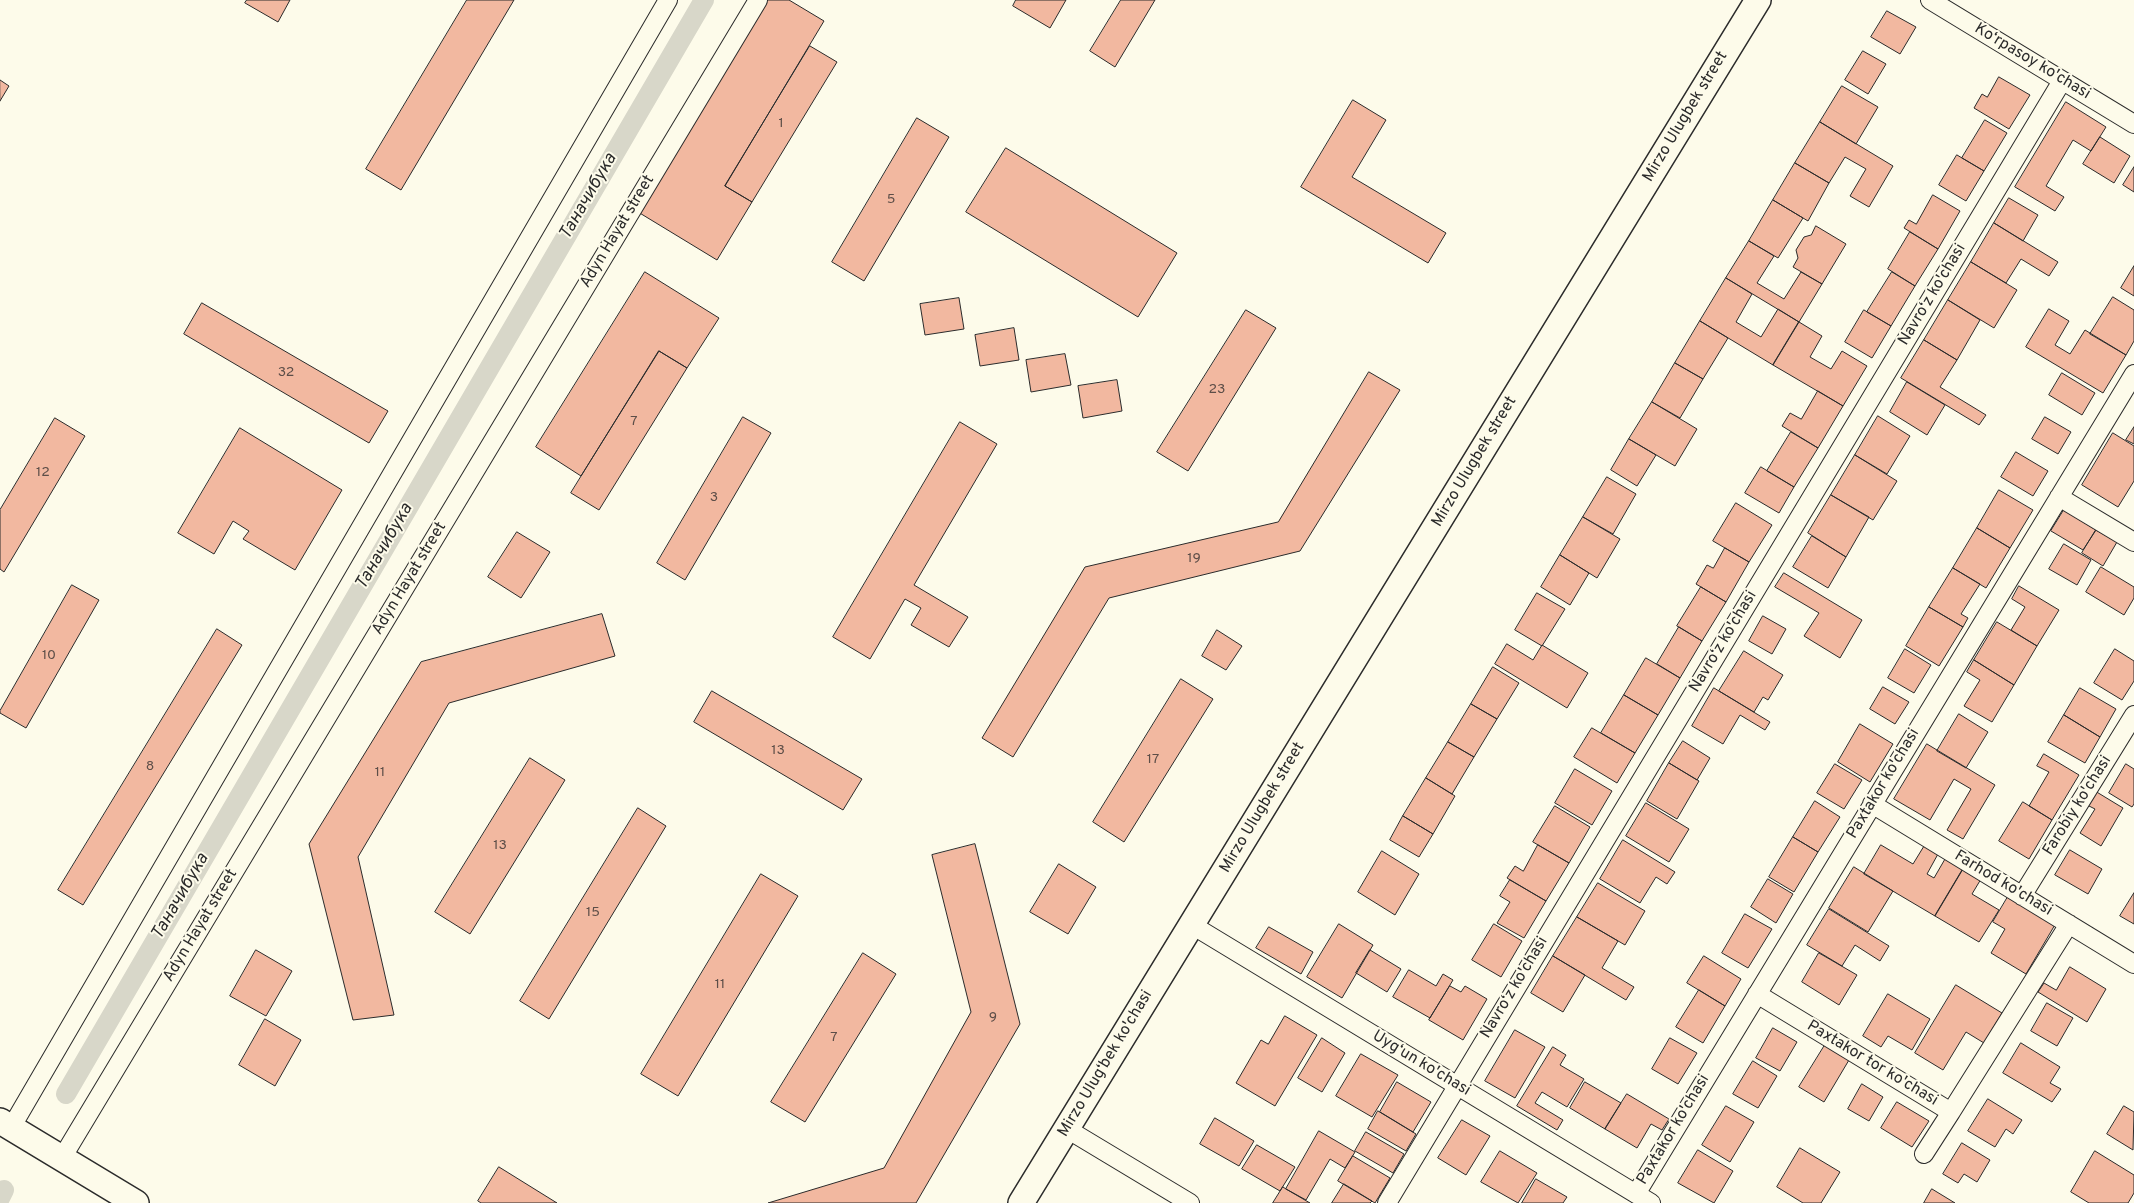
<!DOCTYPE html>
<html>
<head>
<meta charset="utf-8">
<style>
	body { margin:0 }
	canvas { display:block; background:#fdfbea }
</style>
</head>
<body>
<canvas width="2134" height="1203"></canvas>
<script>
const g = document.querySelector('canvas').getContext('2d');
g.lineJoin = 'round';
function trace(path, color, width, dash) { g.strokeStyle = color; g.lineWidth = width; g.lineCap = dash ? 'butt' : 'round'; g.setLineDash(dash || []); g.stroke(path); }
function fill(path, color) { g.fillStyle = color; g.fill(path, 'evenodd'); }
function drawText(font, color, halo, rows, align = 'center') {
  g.font = font + ' Overpass,sans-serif'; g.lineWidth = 4; g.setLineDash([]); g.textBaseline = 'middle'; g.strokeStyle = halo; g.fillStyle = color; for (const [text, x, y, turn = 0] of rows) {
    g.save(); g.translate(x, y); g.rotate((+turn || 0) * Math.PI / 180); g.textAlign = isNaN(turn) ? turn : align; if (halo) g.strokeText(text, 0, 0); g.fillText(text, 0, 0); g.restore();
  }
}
const canal = new Path2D(`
	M66,1094L704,0
	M0,1198L4,1190`);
const building = new Path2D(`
	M247,0H290L278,22L245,3Z
	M467,0H514L401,190L366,169Z
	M767,0H789L824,21L725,186L752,202L717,260L638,212Z
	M1016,0H1066L1050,28L1013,6Z
	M1121,0H1155L1115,67L1090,51Z
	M1887,11L1916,27L1900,54L1871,37Z
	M810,46L837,62L752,202L725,186Z
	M1863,51L1886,64L1868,94L1845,80Z
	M1999,77L2030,95L2009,129L1974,108L1982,94L1987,97Z
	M0,80L9,86L0,101Z
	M1842,86L1878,107L1856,144L1820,122Z
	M1353,100L1386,120L1352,177L1446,233L1428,263L1301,187Z
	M2066,102L2106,127L2091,151L2073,140L2046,186L2064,197L2055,211L2015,187Z
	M917,118L949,137L864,281L832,262Z
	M1985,120L2007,133L1984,171L1962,158Z
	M1820,122L1893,166L1869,207L1850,196L1866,169L1845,157L1829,183L1795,163Z
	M2100,137L2130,156L2114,183L2083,164Z
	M1006,148L1177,253L1138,317L966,212Z
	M1957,155L1984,171L1966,201L1939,185Z
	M1795,163L1829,183L1808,221L1773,200Z
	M2134,167V192L2123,185Z
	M1933,195L1960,211L1938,249L1904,228L1909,220L1916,224Z
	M2009,198L2038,215L2023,241L1994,223Z
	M1773,200L1803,218L1778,258L1749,241Z
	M1994,223L2058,262L2049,276L2021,259L2006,283L1971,262Z
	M1816,226L1846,244L1822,284L1793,267L1798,258L1796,250L1804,237L1811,235Z
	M1910,232L1938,249L1915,286L1888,269Z
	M1749,241L1774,256L1757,283L1784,299L1801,272L1822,284L1799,322L1726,278Z
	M1971,262L2017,290L1994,328L1948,300Z
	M2134,266V296L2121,288Z
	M645,272L719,318L687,368L659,351L581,476L536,447Z
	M1892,272L1915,286L1891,326L1867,312Z
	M1726,278L1752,294L1736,322L1761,337L1778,309L1799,322L1773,365L1700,321Z
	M2113,297L2134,310V341L2126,355L2090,334Z
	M959,298L964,329L925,335L920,304Z
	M1948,300L1980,320L1957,360L1924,340Z
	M202,303L388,411L369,443L184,334Z
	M2049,309L2069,321L2055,345L2070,354L2085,330L2126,355L2103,393L2026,347Z
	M1246,310L1276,328L1188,471L1157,452Z
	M1864,310L1891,326L1872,358L1845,342Z
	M1700,321L1728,338L1703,379L1675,363Z
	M1799,322L1822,336L1810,357L1831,369L1842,351L1867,366L1843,406L1773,365Z
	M1014,328L1019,360L980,366L975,335Z
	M1924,340L1957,360L1940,387L1986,415L1979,425L1901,378Z
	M659,351L687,368L599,510L571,493Z
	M1065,354L1071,385L1031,392L1026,360Z
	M1675,363L1703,379L1680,418L1652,402Z
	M1369,372L1400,390L1300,551L1109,598L1013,757L982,738L1085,567L1278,522Z
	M2062,373L2095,393L2082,415L2049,395Z
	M1117,380L1122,411L1083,418L1078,386Z
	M1907,382L1945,405L1927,435L1890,412Z
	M1818,391L1843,406L1818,448L1782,426L1790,413L1801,419Z
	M1652,402L1697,429L1675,466L1629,439Z
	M1878,416L1910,436L1887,474L1855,455Z
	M743,417L771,433L685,580L657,563Z
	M2045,417L2071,432L2058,454L2032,439Z
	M55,418L85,436L4,572L0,569V510Z
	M960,422L997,444L914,585L968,617L949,647L911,625L921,608L905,599L870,659L833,637Z
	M2134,427V444L2126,440Z
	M240,428L342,490L295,570L243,539L249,531L233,521L214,554L178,533Z
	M1791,432L1818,448L1794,487L1767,471Z
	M2113,433L2134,446V481L2118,507L2082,485Z
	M1629,439L1656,455L1637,486L1611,470Z
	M2016,452L2048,471L2033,496L2001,477Z
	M1855,455L1897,481L1873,520L1831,495Z
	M1761,467L1794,487L1779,513L1745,493Z
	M1607,477L1636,494L1613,534L1583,517Z
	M1999,490L2033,510L2010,548L1977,528Z
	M1831,495L1869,517L1846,557L1808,533Z
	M1736,503L1772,525L1749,562L1713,541Z
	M2064,510L2096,530L2083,550L2051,531Z
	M1583,517L1620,539L1597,578L1560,555Z
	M1977,528L2010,548L1986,588L1953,568Z
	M2096,530L2117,542L2103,566L2082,553Z
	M517,532L550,552L521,598L488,577Z
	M1812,536L1846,557L1828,588L1793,567Z
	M2064,544L2091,560L2077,585L2049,569Z
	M1725,548L1749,562L1726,602L1696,584L1707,565L1713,568Z
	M1560,555L1589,573L1570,605L1541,587Z
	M2101,567L2134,587V598L2124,615L2086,592Z
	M1953,568L1980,584L1961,614L1968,618L1963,627L1929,607Z
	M1784,573L1862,620L1840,658L1804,636L1819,613L1775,587Z
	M72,585L99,600L26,728L0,713V711Z
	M2019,586L2059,610L2037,646L2011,630L2025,607L2012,599Z
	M1701,587L1726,602L1702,641L1677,626Z
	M1537,593L1565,609L1542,646L1515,630Z
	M1929,607L1963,627L1939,666L1906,646Z
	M602,614L615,656L449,703L358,857L394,1015L353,1020L309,844L421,662Z
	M1763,616L1786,629L1772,654L1749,641Z
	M1997,622L2037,646L2014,685L1974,660Z
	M1679,627L1702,641L1680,678L1657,664Z
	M217,629L242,645L83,905L58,890Z
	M1217,630L1242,646L1226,670L1202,656Z
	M1507,644L1533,660L1542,645L1588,673L1567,708L1495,664Z
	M1905,649L1931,665L1914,693L1888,678Z
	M2115,649L2134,661V681L2122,700L2094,683Z
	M1744,651L1783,675L1768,700L1763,697L1754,712L1719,691Z
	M1646,658L1680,678L1658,715L1624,695Z
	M1974,660L2014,685L1992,722L1964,706L1980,680L1967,672Z
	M1493,667L1519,683L1497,719L1471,704Z
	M1181,679L1213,699L1124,842L1093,822Z
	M1883,687L1909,702L1895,724L1870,709Z
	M1714,688L1770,722L1765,730L1740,715L1723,744L1692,726Z
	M2080,688L2116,709L2100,737L2064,715Z
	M712,691L862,779L843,810L694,722Z
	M1624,695L1658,715L1635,753L1601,733Z
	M1471,704L1497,719L1474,757L1448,742Z
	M1959,714L1988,732L1966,768L1937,751Z
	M2064,715L2100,737L2085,763L2048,742Z
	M1860,724L1893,744L1870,782L1838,762Z
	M1592,728L1635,753L1617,783L1574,757Z
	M1683,741L1710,758L1697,780L1669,763Z
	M1448,742L1474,757L1452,794L1426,778Z
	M1927,744L1995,785L1963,839L1947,830L1971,789L1954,779L1930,820L1894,799Z
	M2044,754L2079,775L2052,820L2029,806L2049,772L2037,766Z
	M530,758L565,780L470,934L435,912Z
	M1669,763L1699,781L1677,819L1647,801Z
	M1835,764L1862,780L1844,809L1817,793Z
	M2126,764L2134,769V804L2132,807L2109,793Z
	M1575,769L1612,791L1592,825L1555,803Z
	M1426,778L1455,796L1433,834L1403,816Z
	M2095,791L2123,808L2101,846L2080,833L2095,809L2087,805Z
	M1815,801L1840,817L1818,852L1793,837Z
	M2023,802L2052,820L2029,859L1999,841Z
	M1646,803L1689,829L1669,862L1626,836Z
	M1555,806L1590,827L1569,863L1533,842Z
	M638,808L666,826L549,1019L520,1001Z
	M1403,816L1433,834L1419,857L1390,840Z
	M1793,837L1818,852L1794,892L1769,877Z
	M1623,840L1675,872L1667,884L1656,877L1640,903L1600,879Z
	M975,844L1020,1024L916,1203H768L884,1168L971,1012L932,855Z
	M1538,845L1569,863L1546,901L1507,878L1515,866L1523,871Z
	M1881,845L1913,864L1924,846L1938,854L1927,874L1934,878L1945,859L1963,869L1935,916L1864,874Z
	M2070,850L2102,869L2088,894L2055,875Z
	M1382,851L1419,874L1395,915L1358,892Z
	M1059,864L1096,887L1068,934L1030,912Z
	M1854,867L1893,891L1868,932L1829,908Z
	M1963,869L1981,879L1972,894L1999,910L1979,942L1935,916Z
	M761,874L798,896L678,1096L641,1074Z
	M1768,879L1793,894L1776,923L1751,907Z
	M1510,880L1546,901L1524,938L1497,923L1510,902L1500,896Z
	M1598,883L1645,911L1625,945L1577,917Z
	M2134,893V924L2120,916Z
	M2009,895L2056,923L2026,974L1991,953L2005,929L1993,922Z
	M1829,909L1889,946L1880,961L1855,945L1842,966L1807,945Z
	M1745,914L1772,929L1748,968L1722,953Z
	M1577,917L1618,941L1602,968L1634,987L1626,1000L1553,956Z
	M1339,924L1373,945L1342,998L1307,977Z
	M1494,924L1522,941L1501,977L1472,960Z
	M1269,927L1313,952L1301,974L1256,948Z
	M256,950L292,971L266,1016L230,996Z
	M1370,950L1401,969L1387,992L1356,973Z
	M863,953L896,974L805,1122L771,1102Z
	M1819,953L1857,975L1839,1005L1802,982Z
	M1553,956L1585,975L1563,1012L1531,993Z
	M1704,956L1741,979L1725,1006L1687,983Z
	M2070,967L2106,989L2087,1022L2038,992L2044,983L2056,990Z
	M1409,970L1436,986L1443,974L1453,980L1430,1018L1393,997Z
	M1956,985L2002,1013L1984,1043L1966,1032L1943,1070L1915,1053Z
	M1450,986L1461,992L1465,986L1487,999L1463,1040L1429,1020Z
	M1699,990L1725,1006L1703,1043L1676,1027Z
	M1888,994L1930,1019L1912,1050L1888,1036L1881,1047L1863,1036Z
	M2047,1003L2073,1018L2057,1046L2031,1031Z
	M1285,1016L1317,1035L1275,1106L1236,1083L1261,1040L1268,1044Z
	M265,1019L301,1040L275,1086L239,1065Z
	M1773,1028L1797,1042L1780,1071L1756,1058Z
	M1515,1030L1545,1047L1515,1098L1485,1081Z
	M1322,1038L1345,1053L1322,1092L1298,1078Z
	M1670,1038L1697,1053L1678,1084L1652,1069Z
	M2021,1043L2060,1067L2050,1083L2061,1089L2052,1102L2003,1073Z
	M1825,1045L1849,1060L1824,1102L1799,1087Z
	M1553,1047L1566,1055L1560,1065L1584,1079L1567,1107L1542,1092L1535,1103L1563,1120L1557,1130L1517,1106Z
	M1361,1054L1398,1075L1372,1117L1336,1096Z
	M1753,1061L1777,1076L1758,1108L1733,1094Z
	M1397,1082L1431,1102L1413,1132L1380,1112Z
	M1585,1082L1621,1103L1605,1129L1570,1108Z
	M1862,1084L1883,1097L1869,1121L1848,1109Z
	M1627,1094L1669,1119L1662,1130L1651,1124L1637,1148L1605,1129Z
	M1988,1099L2022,1120L2013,1134L2006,1129L1995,1147L1968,1131Z
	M1897,1102L1929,1121L1912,1147L1881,1128Z
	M1726,1106L1754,1122L1730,1162L1702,1145Z
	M2124,1106L2134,1112L2133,1150L2107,1134Z
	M1378,1111L1416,1134L1406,1151L1368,1129Z
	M1215,1118L1254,1141L1239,1166L1200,1144Z
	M1462,1120L1490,1136L1466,1175L1438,1158Z
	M1319,1131L1355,1152L1345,1168L1330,1159L1306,1200L1286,1189Z
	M1366,1132L1404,1154L1393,1173L1355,1151Z
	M1962,1143L1990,1160L1977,1182L1964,1174L1958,1183L1943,1174Z
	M1257,1145L1295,1167L1280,1191L1242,1169Z
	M1800,1148L1840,1172L1821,1203H1803L1777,1187Z
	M1698,1150L1733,1171L1714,1203L1678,1183Z
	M1500,1151L1537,1173L1518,1203L1481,1182Z
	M2095,1151L2134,1175V1193L2128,1203H2089L2071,1192Z
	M1353,1156L1390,1178L1375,1203L1338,1181Z
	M499,1167L557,1203H481L478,1201Z
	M1536,1179L1567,1197L1563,1203H1522Z
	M1344,1184L1372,1201L1370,1203H1332Z
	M1283,1187L1286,1189L1310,1203H1273Z
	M1932,1189L1955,1203H1924Z`);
const street = new Path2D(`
	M1930,0L2134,124
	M2059,497L2134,542
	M1872,804L2134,964
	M2022,896L2134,715
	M1192,925L1651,1203
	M1757,994L1951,1112L2069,924
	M11,1128L668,0
	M1067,1129L1190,1203
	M1924,1154L1951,1112
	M62,1158L758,0
	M1636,1194L2134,374
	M1387,1203L2062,81`);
const secondary = new Path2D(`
	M0,1121L136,1203
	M1021,1203L1758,0`);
const numberNames = [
	["1",781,124],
	["5",891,200],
	["32",286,373],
	["23",1217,390],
	["7",634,422],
	["12",43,473],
	["3",714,498],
	["19",1194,559],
	["10",49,656],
	["13",778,751],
	["17",1153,760],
	["8",150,767],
	["11",380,773],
	["13",500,846],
	["15",593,913],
	["11",720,985],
	["9",993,1018],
	["7",834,1038]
];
const streetNames = [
	["Ko‘rpasoy ko'chasi",2032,62,31],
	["Mirzo Ulugbek street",1686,117,-59],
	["Adyn Hayat street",618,232,-59],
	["Navro‘z ko'chasi",1933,295,-59],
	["Mirzo Ulugbek street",1475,462,-59],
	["Adyn Hayat street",410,579,-59],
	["Navro‘z ko'chasi",1724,642,-59],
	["Paxtakor ko'chasi",1884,784,-59],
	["Farobiy ko'chasi",2078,806,-58],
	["Mirzo Ulugbek street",1263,808,-59],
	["Farhod ko'chasi",2003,884,31],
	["Adyn Hayat street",201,926,-59],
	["Navro‘z ko'chasi",1515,988,-59],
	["Mirzo Ulug‘bek ko'chasi",1106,1064,-59],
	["Uyg‘un ko'chasi",1421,1064,31],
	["Paxtakor tor ko'chasi",1872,1064,31],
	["Paxtakor ko'chasi",1674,1130,-59]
];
const waterNames = [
	["Таначибука",589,197,-60],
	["Таначибука",385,547,-60],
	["Таначибука",181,897,-60]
];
trace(canal, '#d8d7c9', 20);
fill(building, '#f2b8a0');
trace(building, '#2b2b2b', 1);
trace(street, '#2b2b2b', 20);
trace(secondary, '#2b2b2b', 28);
trace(street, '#fdfbea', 18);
trace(secondary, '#fdfbea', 25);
drawText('14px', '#5d4e48', null, numberNames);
drawText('16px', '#2b2b2b', '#fdfbea', streetNames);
drawText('italic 18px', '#2b2b2b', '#fdfbea', waterNames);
</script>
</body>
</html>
